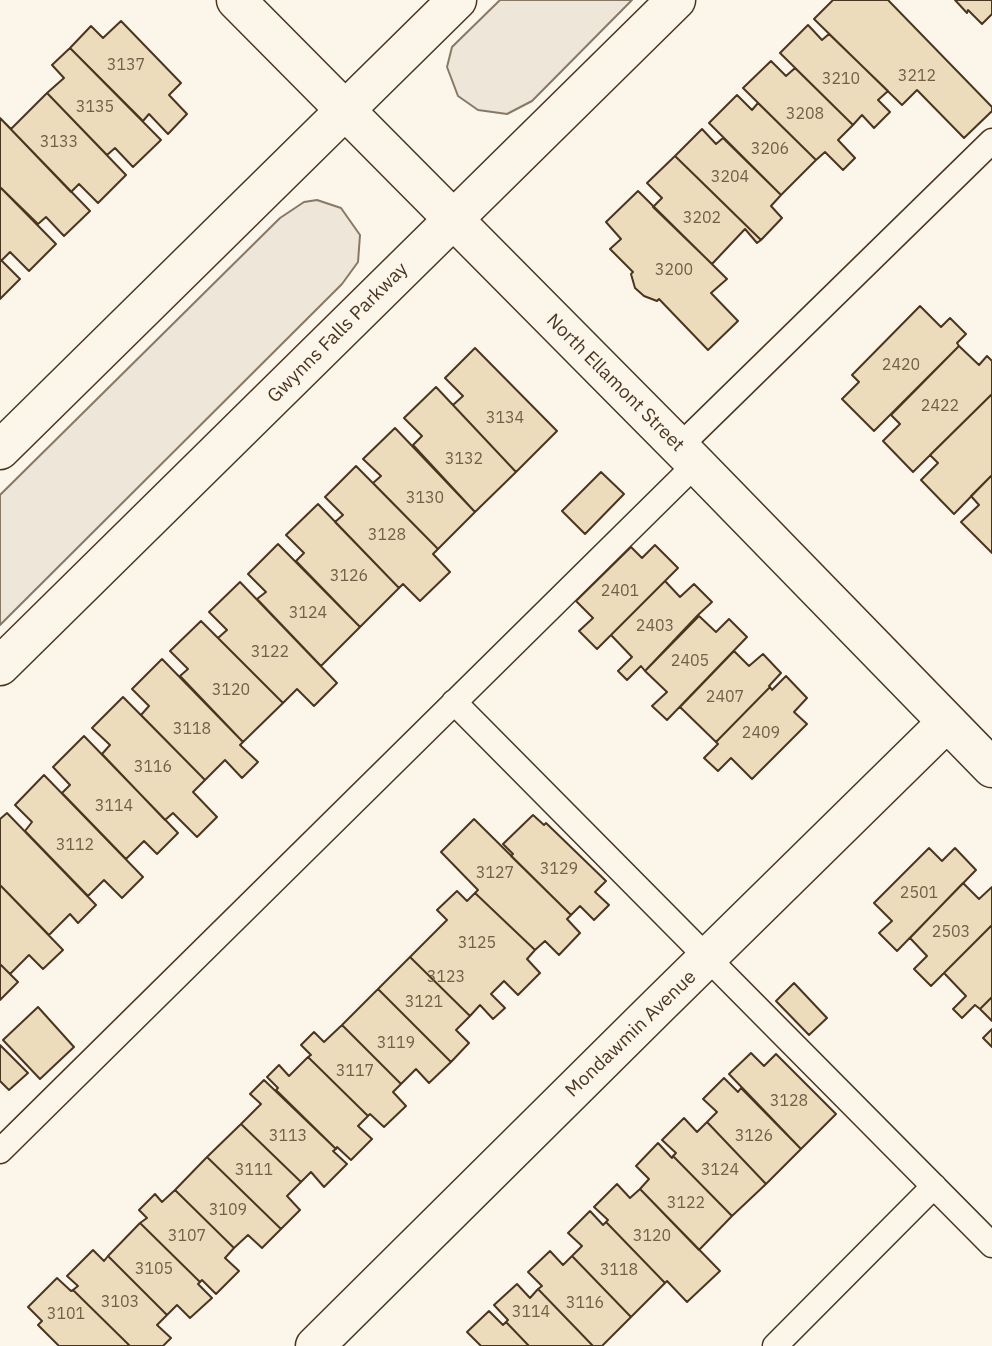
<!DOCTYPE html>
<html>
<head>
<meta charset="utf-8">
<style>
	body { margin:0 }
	canvas { display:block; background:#fbf6e9 }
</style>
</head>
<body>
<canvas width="992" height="1346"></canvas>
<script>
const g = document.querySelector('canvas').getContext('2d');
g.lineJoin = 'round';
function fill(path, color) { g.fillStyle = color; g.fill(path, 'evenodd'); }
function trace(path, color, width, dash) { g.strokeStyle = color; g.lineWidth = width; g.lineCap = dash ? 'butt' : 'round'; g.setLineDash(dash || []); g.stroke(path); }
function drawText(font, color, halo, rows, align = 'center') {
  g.font = font + ' "IBM Plex Sans",sans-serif'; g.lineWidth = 5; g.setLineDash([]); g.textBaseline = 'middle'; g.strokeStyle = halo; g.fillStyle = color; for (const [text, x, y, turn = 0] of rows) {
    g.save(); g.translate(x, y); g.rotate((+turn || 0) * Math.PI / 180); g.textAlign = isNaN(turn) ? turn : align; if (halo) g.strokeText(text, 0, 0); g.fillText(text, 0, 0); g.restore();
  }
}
const green = new Path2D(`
	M500,0H632L532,101L507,114L478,110L458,96L447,67L452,47Z
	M317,200L341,208L360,235L358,262L342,284L0,625V495L280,218L304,202Z`);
const building = new Path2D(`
	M833,0H888L992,107V111L964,138L917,90L902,105L814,19Z
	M955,0H992V14L982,24L968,10L967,13Z
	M121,21L181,83L169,95L187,114L168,134L149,114L143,121L70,48L91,26L103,38Z
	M808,25L822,40L829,34L888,91L878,100L890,112L874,128L862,115L853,125L780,53Z
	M70,48L161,140L133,167L115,148L107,155L47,93L64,78L52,65Z
	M771,61L786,76L795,68L853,125L838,140L855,158L843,170L825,152L816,160L743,88Z
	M47,93L126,175L98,203L79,184L71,192L1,119L11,129Z
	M737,95L752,110L758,103L816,160L781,195L709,123Z
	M0,118L90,211L64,236L46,217L38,224L0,187Z
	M702,129L716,144L723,138L781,195L771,206L782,218L761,240L675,156Z
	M675,156L713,193L761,240L757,243L745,229L712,264L653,207L662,198L647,183Z
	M0,187L56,244L29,271L10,252L1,261L0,259Z
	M638,191L727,279L711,293L738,321L708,350L659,299L657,301L644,296L635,288L631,274L633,272L610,249L621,239L606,222Z
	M0,259L20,279L0,299Z
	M920,306L941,327L950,318L966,334L957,343L959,346L874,431L842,399L859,382L852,375Z
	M959,346L979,365L987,356L992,361V394L913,472L883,441L900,424L891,415Z
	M475,348L557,431L516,472L453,405L463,396L445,378Z
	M436,387L516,472L475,512L413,445L422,436L404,418Z
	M992,394V475L954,514L921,480L938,463L930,455Z
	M395,428L475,512L438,549L373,483L381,476L363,459Z
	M356,466L438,549L433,554L450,572L420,601L403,584L399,588L335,522L343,515L325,497Z
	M601,472L624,494L585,534L562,511Z
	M992,475V553L961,522L979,505L971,496Z
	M318,504L399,588L360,627L296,561L304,553L286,535Z
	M278,544L360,627L321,666L257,599L266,592L248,574Z
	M655,545L678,568L597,649L579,631L593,618L576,601L631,547L642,558Z
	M665,581L680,597L694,584L712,602L698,615L645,671L641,666L627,680L618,671L632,657L611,635Z
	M240,582L337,683L314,706L297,689L283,703L218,638L227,630L209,612Z
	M699,616L716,632L729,619L747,637L667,720L652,706L667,692L645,671Z
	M201,621L283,703L243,742L180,676L188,669L170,651Z
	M734,651L749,666L763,654L781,673L769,686L770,687L716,742L680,707Z
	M162,659L243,742L240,745L258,762L242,778L225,760L205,780L141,715L149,706L132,689Z
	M786,676L807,698L794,712L807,724L752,779L731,758L718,771L704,758L718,744L716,742L770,687L772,690Z
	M123,697L205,780L193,792L217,817L197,837L173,813L165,820L102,754L110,745L92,728Z
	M84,736L178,833L157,854L144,841L126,859L62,793L70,785L53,767Z
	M44,775L143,877L122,898L104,880L88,896L25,831L32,822L15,805Z
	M7,813L96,905L78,923L70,914L49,935L0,885V819Z
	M533,815L544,825L546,823L606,881L595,892L609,905L594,920L580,906L571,915L511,856L513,854L503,844Z
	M474,819L571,915L567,919L580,933L559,955L545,941L535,950L475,893L478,890L441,852Z
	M929,848L942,861L955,848L976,870L897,951L879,933L892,921L874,903Z
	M963,883L979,899L992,887V925L931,986L914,969L927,956L910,938Z
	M0,885L63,950L43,969L29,955L10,974L0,964Z
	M457,891L467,901L475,893L535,950L527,959L540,973L518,995L504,981L491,994L505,1008L493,1019L480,1005L470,1016L410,957L447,920L437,910Z
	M992,925V997L980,1009L975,1005L962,1018L953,1009L966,996L944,973Z
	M410,957L470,1016L456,1030L469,1043L451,1062L378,989Z
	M0,964L18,982L0,1000Z
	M794,983L827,1018L809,1035L776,1001Z
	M378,989L451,1062L429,1083L416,1069L401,1084L342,1025Z
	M992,997V1021L980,1009Z
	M38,1007L74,1047L40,1079L3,1040Z
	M342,1025L401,1084L393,1092L406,1106L384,1127L370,1114L368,1116L308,1057L311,1055L301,1045L314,1032L324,1042Z
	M992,1029V1047L983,1038Z
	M0,1045L28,1073L9,1090L0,1081Z
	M751,1053L764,1066L776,1054L836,1114L801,1149L729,1074Z
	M308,1057L368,1116L358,1126L372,1139L351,1160L337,1147L336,1149L276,1090L278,1088L267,1077L279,1065L289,1076Z
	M724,1078L738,1092L741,1088L801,1149L766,1184L707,1122L717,1112L703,1099Z
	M264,1080L336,1149L333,1151L347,1164L324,1187L311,1172L301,1182L241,1124L261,1104L250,1094Z
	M684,1118L697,1132L707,1122L766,1184L732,1216L673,1156L676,1153L662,1140Z
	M241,1124L301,1182L287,1196L300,1210L281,1229L207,1157Z
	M658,1143L672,1158L673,1156L732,1216L699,1250L640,1189L649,1179L636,1166Z
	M207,1157L281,1229L262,1248L248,1235L234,1248L175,1190Z
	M617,1184L630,1198L640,1189L720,1271L687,1302L667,1281L665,1283L606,1222L608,1220L594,1207Z
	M175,1190L234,1248L225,1258L239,1271L216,1294L202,1280L200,1282L140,1223L147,1218L139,1210L155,1194L162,1202Z
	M590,1211L603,1225L606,1222L665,1283L631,1317L572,1256L582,1246L568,1233Z
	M140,1223L200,1282L198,1284L212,1298L190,1318L177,1305L167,1315L108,1256Z
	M93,1250L104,1261L108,1256L167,1315L157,1325L171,1338L163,1346H130L73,1290L78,1286L67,1276Z
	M550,1251L563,1265L572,1256L631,1317L602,1346H593L538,1289L542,1286L528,1272Z
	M57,1278L71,1291L73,1290L130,1346H59L38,1325L42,1321L28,1307Z
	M517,1284L530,1298L538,1289L593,1346H529L506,1322L508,1320L494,1305Z
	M489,1311L503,1325L506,1322L529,1346H481L467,1332Z`);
const service = new Path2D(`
	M679,447L992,141
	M454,702L992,1245
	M0,1151L696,464
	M775,1346L934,1186`);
const minor = new Path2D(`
	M236,0L696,464L992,768
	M315,1346L659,1005L947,722`);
const secondary = new Path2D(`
	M0,450L457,0
	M0,666L676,0`);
const numberNames = [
	["3137",126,65],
	["3212",917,76],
	["3210",841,79],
	["3135",95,107],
	["3208",805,114],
	["3133",59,142],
	["3206",770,149],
	["3204",730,177],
	["3202",702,218],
	["3200",674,270],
	["2420",901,365],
	["2422",940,406],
	["3134",505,418],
	["3132",464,459],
	["3130",425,498],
	["3128",387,535],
	["3126",349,576],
	["2401",620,591],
	["3124",308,613],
	["2403",655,626],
	["3122",270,652],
	["2405",690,661],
	["3120",231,690],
	["2407",725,697],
	["3118",192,729],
	["2409",761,733],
	["3116",153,767],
	["3114",114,806],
	["3112",75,845],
	["3129",559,869],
	["3127",495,873],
	["2501",919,893],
	["2503",951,932],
	["3125",477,943],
	["3123",446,977],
	["3121",424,1002],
	["3119",396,1043],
	["3117",355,1071],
	["3128",789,1101],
	["3113",288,1136],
	["3126",754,1136],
	["3111",254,1170],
	["3124",720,1170],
	["3122",686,1203],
	["3109",228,1210],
	["3107",187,1236],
	["3120",652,1236],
	["3105",154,1269],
	["3118",619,1270],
	["3103",120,1302],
	["3116",585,1303],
	["3114",531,1312],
	["3101",66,1314]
];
const streetNames = [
	["Gwynns Falls Parkway",338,333,-45],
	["North Ellamont Street",615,383,45],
	["Mondawmin Avenue",631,1034,-44]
];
fill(green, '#ede6d9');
trace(green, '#887966', 2);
fill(building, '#ecdcbc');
trace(building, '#4a3520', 2);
trace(service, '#4a3520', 27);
trace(minor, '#4a3520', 41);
trace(secondary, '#4a3520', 41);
trace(service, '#fbf6e9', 24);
trace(minor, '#fbf6e9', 38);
trace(secondary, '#fbf6e9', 38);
drawText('16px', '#725f47', null, numberNames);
drawText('19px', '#4a3520', '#fbf6e9', streetNames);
</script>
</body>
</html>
